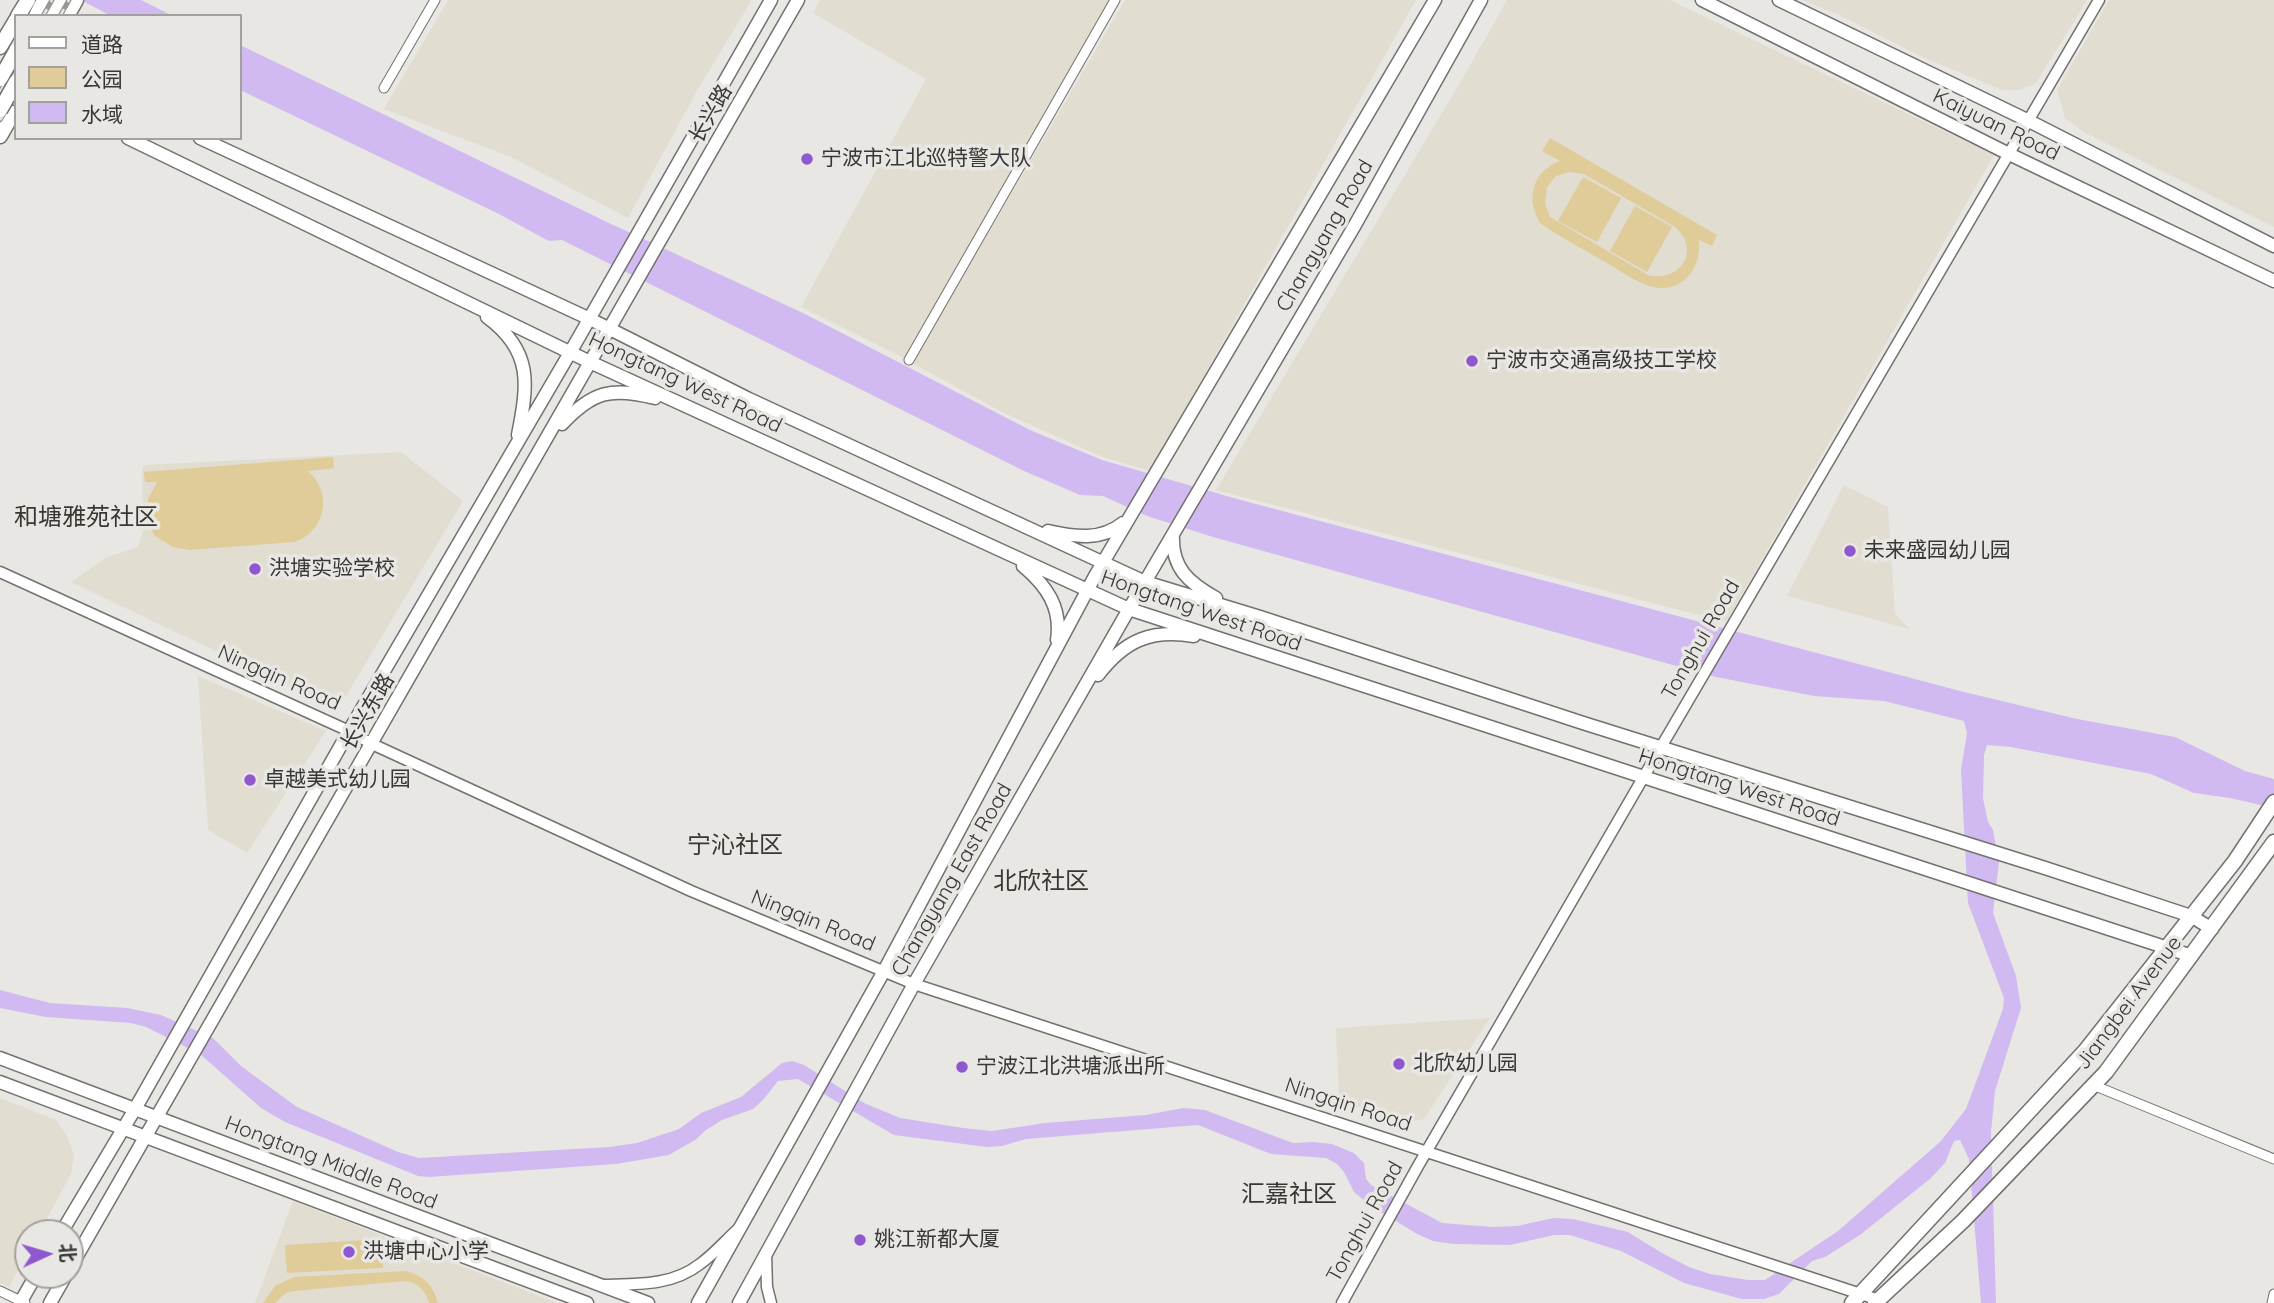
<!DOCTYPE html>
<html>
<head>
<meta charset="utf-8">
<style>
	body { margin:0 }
	#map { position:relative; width:2274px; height:1303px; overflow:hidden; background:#e9e7e3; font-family:Quicksand,"Noto Sans SC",sans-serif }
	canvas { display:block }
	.legend { position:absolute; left:14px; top:14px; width:228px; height:126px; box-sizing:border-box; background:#e9e7e3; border:2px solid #a2a19d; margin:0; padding:9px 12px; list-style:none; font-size:21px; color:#373735 }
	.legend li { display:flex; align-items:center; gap:14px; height:35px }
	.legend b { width:35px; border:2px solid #a2a19d }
	.north { position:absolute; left:14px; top:1219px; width:70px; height:70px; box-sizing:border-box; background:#e9e7e3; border:2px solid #a2a19d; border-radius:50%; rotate:86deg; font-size:19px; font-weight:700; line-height:28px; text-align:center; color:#373735 }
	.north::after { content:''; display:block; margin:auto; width:24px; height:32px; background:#9058cf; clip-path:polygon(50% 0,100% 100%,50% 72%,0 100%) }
</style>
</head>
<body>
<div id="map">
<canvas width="2274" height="1303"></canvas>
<ul class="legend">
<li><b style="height:9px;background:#fff"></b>道路</li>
<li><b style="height:19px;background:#e0cc99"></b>公园</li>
<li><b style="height:19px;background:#d0baf1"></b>水域</li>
</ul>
<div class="north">北</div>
</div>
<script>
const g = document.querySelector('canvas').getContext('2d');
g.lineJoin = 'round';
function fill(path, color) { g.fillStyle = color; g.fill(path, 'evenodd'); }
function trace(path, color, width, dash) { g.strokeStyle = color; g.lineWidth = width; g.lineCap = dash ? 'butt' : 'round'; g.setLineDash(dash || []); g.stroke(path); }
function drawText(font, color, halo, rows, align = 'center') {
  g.font = font + ' Quicksand,"Noto Sans SC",sans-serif'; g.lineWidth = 7; g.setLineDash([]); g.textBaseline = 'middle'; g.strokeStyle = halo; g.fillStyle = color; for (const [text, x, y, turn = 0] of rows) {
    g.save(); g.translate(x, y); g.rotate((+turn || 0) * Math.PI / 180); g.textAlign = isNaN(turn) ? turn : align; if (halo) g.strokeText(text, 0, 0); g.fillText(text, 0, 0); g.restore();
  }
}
const built = new Path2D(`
	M448,0H752L698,89L628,218L511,157L384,109Z
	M820,0H1109L904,358L801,307L926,79L813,13Z
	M1125,0H1416L1150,471L1100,456L1002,412L912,363Z
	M1507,0H1670L1994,155L1726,622L1216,490L1460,83Z
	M1802,0H2087L2036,83L2019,90H2002L1920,56L1839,15Z
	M2109,0H2274V227L2085,133L2065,118L2057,90Z
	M401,452L463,501L346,696L320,701L71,582L107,557L138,547L143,530L142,471L144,465Z
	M1844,485L1888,507L1895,614L1910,629L1787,596Z
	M198,676L326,731L247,853L208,830Z
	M1490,1018L1424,1119L1404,1123L1339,1100L1336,1028Z
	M0,1098L56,1120L67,1136L74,1155L71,1174L39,1233H28V1252L9,1287L0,1283Z
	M293,1201L557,1303H255Z`);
const green = new Path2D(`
	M1550,138L1717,235L1712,246L1699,240C1702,273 1677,298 1644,284C1631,279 1619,270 1607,263C1585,250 1562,238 1541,224C1525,200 1532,171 1560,161L1542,151ZM1569,172L1584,174L1675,227C1702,250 1680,283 1648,275L1550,217L1545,203L1547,187L1556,176Z
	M1583,177L1621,198L1597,242L1558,221Z
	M1635,206L1672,227L1647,272L1610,251Z
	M333,457L334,468L308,471C333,493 326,530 295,542L189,550L173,547L155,536L148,522V499L157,482H145L144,472Z
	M382,1239L383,1268L287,1273L285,1245Z
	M406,1271C424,1276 433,1285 438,1303H429C426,1291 418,1283 406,1281L294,1291L286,1293L275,1303H263L275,1286L294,1277Z`);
const water = new Path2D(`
	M81,0H141L173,16H111Z
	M240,45L609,223L803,313L1030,430L1102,460L1237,499L1960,691L2077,719L2175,737L2245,771L2274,779V808L2230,798L2194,793L2151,774L2011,747L1987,745L1984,755L1983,798L1988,822L1993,830L1999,862L1993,913L2016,976L2021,1008L1995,1091L1991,1132L1996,1303H1981L1969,1159L1960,1140L1954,1141L1945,1163L1931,1178L1860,1235L1825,1257L1812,1261L1779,1294L1764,1299H1742L1684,1283L1621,1251L1570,1235H1554L1510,1245L1454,1244L1433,1241L1417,1234L1371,1206L1354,1192L1344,1172L1337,1164L1326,1158L1271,1154L1198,1125L1026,1139L1002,1146L987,1147L894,1135L798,1079L778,1081L763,1100L753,1109L722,1120L706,1130L695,1140L669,1155L616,1164L429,1177L418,1176L285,1122L261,1108L200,1054L146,1027L131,1023L46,1017L0,1008V990L50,1003L127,1008L161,1015L213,1038L241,1066L297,1107L398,1152L419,1158L609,1147L637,1143L679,1129L701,1113L741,1097L782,1063L792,1061L804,1065L864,1103L900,1118L963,1128L992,1131L1045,1123L1146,1115L1183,1108L1205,1110L1293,1143L1313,1142L1332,1144L1354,1153L1364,1163L1366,1179L1371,1185L1442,1223L1492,1227L1517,1226L1554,1218L1573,1219L1628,1232L1662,1253L1689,1267L1710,1274L1748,1280H1765L1838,1231L1940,1142L1966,1109L2003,1009L2004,998L1968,903L1961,770L1967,733L1964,721L1884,701L1814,696L1716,677L1213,537L1147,516L1103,496L1080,495L1024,471L562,240L550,241L545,239L499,214L240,90Z`);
const minor = new Path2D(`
	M384,88L435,0
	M909,360L1115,0
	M2093,1085L2274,1159
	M0,1291L25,1303
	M2272,1303L2274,1294`);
const tertiary = new Path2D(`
	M0,572L349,731L372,744L691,891L914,984L1879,1300
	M766,1254L767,1287L771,1303
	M603,1285C637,1284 672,1286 700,1264C713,1255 725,1241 737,1230
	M1342,1303L1418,1166L1661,747L2099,0`);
const secondary = new Path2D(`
	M1702,0L2009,154L2274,281
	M1779,0L2029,121L2274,246
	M128,138L592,363L1129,609L2192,956
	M200,138L590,319L749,399L1145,582L1260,617L1583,723L2045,868L2191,916L2212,929
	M487,317C533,351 528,384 518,435
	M562,424C593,391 611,387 655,398
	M1048,531C1075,537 1101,541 1123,523
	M1173,534C1171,568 1189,583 1216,598
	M1023,566C1047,586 1062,608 1057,640
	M1098,675C1125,640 1151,629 1194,636
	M0,1058L648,1303
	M0,1082L587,1303
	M61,1233L135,1109L349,731L571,351L771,0
	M70,1268L798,0
	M20,1303L36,1275
	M50,1303L66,1275
	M698,1303L884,971L1095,576L1435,0
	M739,1303L914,984L1129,609L1355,225L1481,0`);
const primary = new Path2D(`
	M18,16L28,0
	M67,16L76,0
	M0,47L16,20
	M1852,1303L2085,1051L2235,861L2274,802
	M1875,1303L1963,1221L2106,1072L2274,842`);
const trunk = new Path2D(`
	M36,16L44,0
	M53,16L62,0
	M0,136L13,113`);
const rail = new Path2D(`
	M43,16L52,0
	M60,16L69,0
	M0,92L16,64
	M0,120L16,93`);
const trunkBridge = new Path2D(`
	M0,79L16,51
	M0,110L16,82`);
const markers = [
	[807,159,7,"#9058cf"],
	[1472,361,7,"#9058cf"],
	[1850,551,7,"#9058cf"],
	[255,569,7,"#9058cf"],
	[250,780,7,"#9058cf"],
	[1399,1064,7,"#9058cf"],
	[962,1067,7,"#9058cf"],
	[860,1240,7,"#9058cf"],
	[349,1252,7,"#9058cf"]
];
const streetNames = [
	["长兴路",711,114,-60],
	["Kaiyuan Road",1996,125,26],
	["Changyang Road",1325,236,-60],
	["Hongtang West Road",685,383,25],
	["Hongtang West Road",1201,611,19],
	["Tonghui Road",1701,640,-60],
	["Ningqin Road",279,678,24],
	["长兴东路",368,712,-60],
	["Hongtang West Road",1739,788,18],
	["Changyang East Road",952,880,-60],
	["Ningqin Road",813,921,22],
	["Jiangbei Avenue",2129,1003,-53],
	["Ningqin Road",1348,1105,18],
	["Hongtang Middle Road",331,1163,21],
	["Tonghui Road",1365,1222,-61]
];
const poiNames = [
	["宁波市江北巡特警大队",821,159],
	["宁波市交通高级技工学校",1486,361],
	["未来盛园幼儿园",1864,551],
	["洪塘实验学校",269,569],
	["卓越美式幼儿园",264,780],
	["北欣幼儿园",1413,1064],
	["宁波江北洪塘派出所",976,1067],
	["姚江新都大厦",874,1240],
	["洪塘中心小学",363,1252]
];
const quarterNames = [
	["和塘雅苑社区",86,518],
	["宁沁社区",735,846],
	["北欣社区",1041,882],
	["汇嘉社区",1289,1195]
];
fill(built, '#e1ddd1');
fill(green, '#e0cc99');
fill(water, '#d0baf1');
trace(minor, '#73716e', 11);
trace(tertiary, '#73716e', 13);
trace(secondary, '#73716e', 15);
trace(primary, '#73716e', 17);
trace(trunk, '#73716e', 17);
trace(minor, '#fff', 9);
trace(tertiary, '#fff', 10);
trace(secondary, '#fff', 12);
trace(primary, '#fff', 14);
trace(trunk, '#fff', 14);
trace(rail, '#989794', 5);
trace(rail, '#e9e7e3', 2.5, [8]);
trace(trunkBridge, '#73716e', 17, []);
trace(trunkBridge, '#fff', 14);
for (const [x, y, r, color] of markers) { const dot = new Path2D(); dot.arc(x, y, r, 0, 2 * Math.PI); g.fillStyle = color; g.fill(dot); trace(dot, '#e9e7e3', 2.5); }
drawText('21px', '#373735', '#e9e7e3', streetNames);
drawText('21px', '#373735', '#e9e7e3', poiNames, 'left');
drawText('24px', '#383733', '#e9e7e3', quarterNames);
</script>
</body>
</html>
